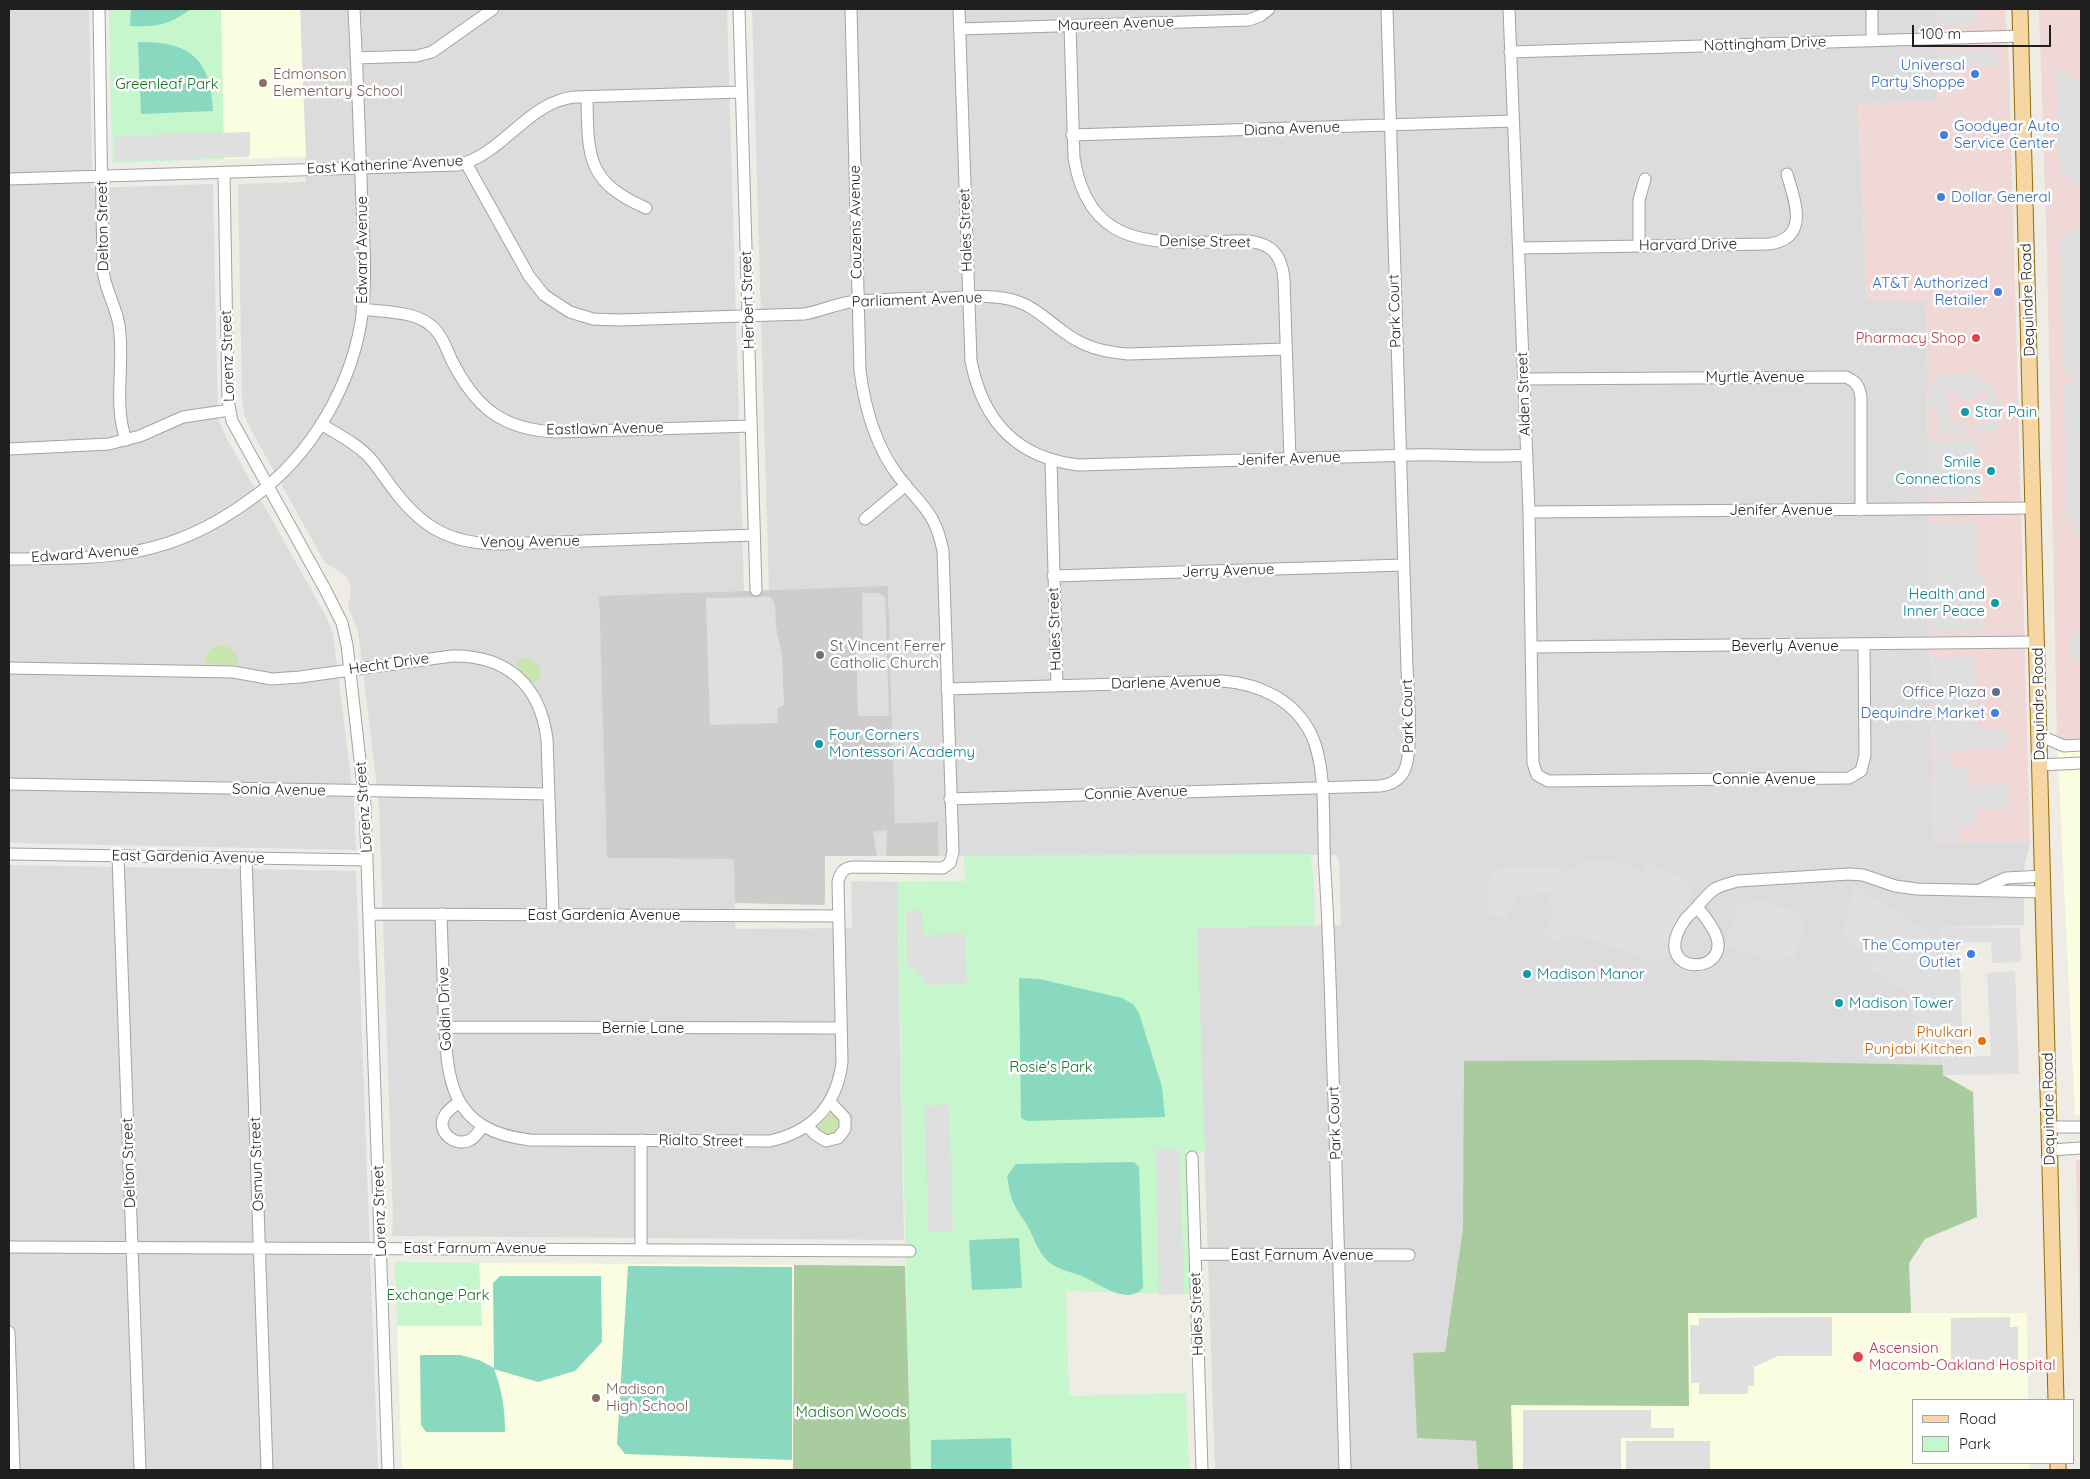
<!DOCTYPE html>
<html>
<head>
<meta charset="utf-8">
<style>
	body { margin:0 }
	#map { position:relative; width:2090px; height:1479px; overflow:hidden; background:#efece6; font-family:Quicksand,sans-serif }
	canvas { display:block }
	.frame { position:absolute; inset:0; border:10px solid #1f1f1f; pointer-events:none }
	.legend { position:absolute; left:1912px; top:1399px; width:162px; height:65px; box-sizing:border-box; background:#fff; border:1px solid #a5a5a5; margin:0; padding:6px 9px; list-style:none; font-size:15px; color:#1f1f1f }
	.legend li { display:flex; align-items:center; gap:10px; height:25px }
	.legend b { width:25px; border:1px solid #a5a5a5 }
	.scale { position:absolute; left:1912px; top:25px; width:139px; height:22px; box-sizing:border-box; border:2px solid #1f1f1f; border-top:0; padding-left:6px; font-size:15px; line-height:18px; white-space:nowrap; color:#1f1f1f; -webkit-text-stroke:4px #fff; paint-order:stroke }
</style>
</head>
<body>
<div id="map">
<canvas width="2090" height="1479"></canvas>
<div class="frame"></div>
<ul class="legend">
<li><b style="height:6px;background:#f6d7a3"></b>Road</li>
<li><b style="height:14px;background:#c5f6cc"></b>Park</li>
</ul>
<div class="scale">100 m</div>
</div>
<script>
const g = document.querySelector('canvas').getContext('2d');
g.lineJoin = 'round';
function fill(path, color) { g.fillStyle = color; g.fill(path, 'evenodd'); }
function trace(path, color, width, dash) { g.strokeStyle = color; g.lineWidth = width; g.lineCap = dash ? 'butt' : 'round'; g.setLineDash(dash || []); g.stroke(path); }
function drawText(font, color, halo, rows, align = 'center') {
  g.font = font + ' Quicksand,sans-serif'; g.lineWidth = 5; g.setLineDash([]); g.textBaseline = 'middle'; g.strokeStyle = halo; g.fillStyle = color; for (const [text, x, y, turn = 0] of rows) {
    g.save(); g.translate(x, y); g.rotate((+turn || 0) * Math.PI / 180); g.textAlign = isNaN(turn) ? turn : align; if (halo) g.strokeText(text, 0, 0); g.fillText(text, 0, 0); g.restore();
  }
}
const residential = new Path2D(`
	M9,9H89L92,164L91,188L213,184L218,418L227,439L326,616L333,634L354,803L356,850L9,843Z
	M300,9H727L744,591L599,597L608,858L735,859V929L852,928L851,881L897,882L904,1240L392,1236L393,1217L379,804L358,631L348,606L351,591L350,584L344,574L325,563L251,430L244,415L242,396L238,184L306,182Z
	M752,9H1936L1938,101L1858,104L1867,301H1926L1933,843L2030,842L2024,869V925L1940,927L1943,1065L1697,1060L1463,1228L1445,1352L1413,1354L1417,1438L1477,1441L1478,1470H1215L1197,928L1341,925L1339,861L1336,855L939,856L938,822L895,823L888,587L769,590Z
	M9,865L356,871L378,1470H9Z`);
const commercial = new Path2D(`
	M1936,9H2005L2009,63L2030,842L1933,843L1926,301H1867L1858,104L1938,101Z
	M2039,9H2081V739H2057L2047,253Z
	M2076,1160H2081V1390Z`);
const education = new Path2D(`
	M221,9H300L306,157L224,159Z
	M2057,739H2081V1115H2075Z
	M479,1263L794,1265L793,1470H402L397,1326H481Z
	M1687,1313H2027L2028,1400H1914V1463H2029V1470H1513L1511,1405L1688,1406Z`);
const religious = new Path2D(`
	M888,586L895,823L938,822L939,856H825V905L735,903L734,859L607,858L599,596Z`);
const grass = new Path2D(`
	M220,645C230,646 236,651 238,661L235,665L206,664C203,654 211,647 220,645Z
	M525,658C539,659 546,673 536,683L531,682L517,667L518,660Z
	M832,1112L839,1117L841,1127L837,1133L825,1135L818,1129V1125Z`);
const forest = new Path2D(`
	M1697,1060L1943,1065V1075L1973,1092L1977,1217L1925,1239L1909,1263L1911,1313H1688L1689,1406L1511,1405L1513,1470H1478L1476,1441L1417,1438L1413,1353L1445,1352L1463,1228L1464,1061Z
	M794,1265L905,1266L911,1470H793Z`);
const park = new Path2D(`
	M109,9H221L224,159L112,163Z
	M1310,854L1314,880L1315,926L1197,928L1205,1152L1185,1150L1190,1294L1066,1291L1069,1396L1186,1393L1189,1470H911L897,882L965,881L964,856Z
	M395,1262L479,1263L482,1326H397Z`);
const pitch = new Path2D(`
	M131,9H191C169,25 157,27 130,26Z
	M138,42C190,41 211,59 213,111L141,114Z
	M1019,978L1039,979L1122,998L1133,1004L1139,1013L1162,1087L1165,1117L1028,1121L1021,1118Z
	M1134,1162L1139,1167L1143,1288C1127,1306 1100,1284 1084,1277C1073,1272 1058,1270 1049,1262C1038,1253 1034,1237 1027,1225C1024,1219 1018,1213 1015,1206C1010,1197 1009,1187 1007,1176L1016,1164Z
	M1019,1238L1022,1288L972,1290L969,1240Z
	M628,1266L792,1267V1460L625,1454L617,1444Z
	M500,1276H601L602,1342L575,1371L538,1382L494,1369C502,1390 505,1409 505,1432H426L421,1425L420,1355H460L479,1360L494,1368L493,1283Z
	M1011,1438L1012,1470H931V1440Z`);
const parking = new Path2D(`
	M1938,9H1978L1977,25L1938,26Z
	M1997,50V66L1954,67V80H1939L1937,51Z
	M2056,67L2076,80H2081V184H2068L2067,173L2059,172Z
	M250,132V155L247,157L114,161V136Z
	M2069,229H2081V535H2076L2074,524H2067L2064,383H2070L2072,380L2070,372L2063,371L2060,238L2069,236Z
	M1979,373L1980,382L1990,385L1997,392L1998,426L1995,432L1978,434V423H1986L1988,419V410H1980L1979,401L1987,399L1986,393L1982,390L1979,391L1978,400H1957L1956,392L1948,391L1949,422L1965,423V434L1943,436L1940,433L1938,409H1929V383L1938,382V374Z
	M1976,438L1978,497H1929L1928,441Z
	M1930,521H1976V576H1981L1982,631L1932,632Z
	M862,593H878L885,597L889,716H858L856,647L858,645L863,647Z
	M770,597L775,604L776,627L782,656L784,704L777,709L778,723L710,725L706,598Z
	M2070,634H2081V668L2080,660H2070Z
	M1974,656L1979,730L2006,729L2007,748L1933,752L1932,658Z
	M1950,753L1951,768H1968L1969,786L2008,784L2009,809L1974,811L1975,827L1958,828L1959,841H1934L1933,754Z
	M887,830L886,856H877L873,832Z
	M1580,862H1620L1643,872L1646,863L1688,880L1687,887L1693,891L1672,956L1663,957L1655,963L1595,940L1576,936L1564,931L1560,942L1543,936L1555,905L1547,903L1551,893L1516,895L1506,920L1485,912L1491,892L1485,889L1493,868L1559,866L1560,871L1567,872Z
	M1854,885L1939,939V927L2020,928L2021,962L1992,963L1991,942L1952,943V964L1941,965V969H1960L1963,1057L1991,1056L1987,973L2015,971L2019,1074L1943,1075L1942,1057H1914L1911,994L1870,969L1872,958L1841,939Z
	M1758,898L1799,913L1798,920L1805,924L1794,959L1784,956L1779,964L1725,945L1739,902L1752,903Z
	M922,910L923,935L965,934L967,982L964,984L925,985V979L917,975L916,969L907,970L906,911Z
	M949,1105L953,1231L928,1232L925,1106Z
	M1156,1149L1180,1150L1184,1294L1159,1295Z
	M1832,1317V1356H1778L1754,1367V1386H1748V1394H1699V1383H1691L1690,1325H1699V1318Z
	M2010,1317V1327H2018V1360L2010,1361L2009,1367H1951V1318Z
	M1523,1410H1651V1428H1674V1438H1621V1470H1523Z
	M1626,1441H1710V1470H1626Z`);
const minor = new Path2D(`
	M99,9L103,270C105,290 116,306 119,325C125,364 113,403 126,440
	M739,9L756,590
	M959,9L971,361C983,421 1016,458 1079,465L1411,455C1450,454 1488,458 1527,455
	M1509,9L1529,512L1533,763L1537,775L1548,781L1849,778L1861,771L1865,755L1864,645
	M1872,9V41
	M1070,25L1074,158C1088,243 1145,244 1216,242C1233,241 1253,238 1268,247C1280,254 1283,268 1284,280L1290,459
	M960,29L1249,20L1260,16L1269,9
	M1510,52L2021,36
	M356,58L417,56L432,52L493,9
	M587,97C588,156 586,182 646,208
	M1072,135L1512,121
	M466,163L529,276L544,295L570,312L593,319L619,320L804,314C823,311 839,302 858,301C886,299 915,298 943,298C967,297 993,294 1016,301C1035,307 1048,321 1064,332C1083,347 1104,352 1128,354L1286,349
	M224,172L228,400L232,421L326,591L342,623L347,645L365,804L388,1470
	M9,179L457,165C502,156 528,101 575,97L741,92
	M1639,246V200L1645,179
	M1519,248L1769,244C1810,238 1795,202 1787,174
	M362,309C383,312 412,311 429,324C440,331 446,347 451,359C475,407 502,430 557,432L751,426
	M1524,379L1846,377C1857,382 1859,386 1861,397V510
	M321,424C337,434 356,443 369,457C379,468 387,482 397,494C425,530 454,544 500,544L754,535
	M9,449L109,444L140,436L183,417L230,410
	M1051,460L1057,685
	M1529,512L2034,508
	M865,519L906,485
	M9,559C52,558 96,560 138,551C180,543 217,524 251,499C312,456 355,382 363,307C367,264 362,221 361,178C359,121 357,65 354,9
	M1053,576L1403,565
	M1532,647L2037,642
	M9,668L233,672L272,679L300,677L452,656C507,655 540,685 547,739L553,915
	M947,689L1223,681C1260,684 1295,700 1312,736C1328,772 1322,831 1325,871C1330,947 1331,1024 1334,1100C1338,1224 1341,1347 1345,1470
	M2039,735L2064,746L2081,745
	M2040,765L2081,763
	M9,784L549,794
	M950,799L1380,786C1389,785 1397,782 1403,773C1414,756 1408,691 1407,668L1387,9
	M9,854L367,860
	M118,856L140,1470
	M246,858L267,1470
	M1982,889L2006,878L2043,876
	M1697,908C1704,914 1708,921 1713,929C1740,977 1646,979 1684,921C1688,915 1693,912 1697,907C1713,888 1714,887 1738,881L1849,874L1863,875L1895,886L1917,889L2044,892
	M369,914L839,916
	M441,914C442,945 443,976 444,1007C447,1077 446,1130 530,1140L770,1141C813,1131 836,1106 842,1063L838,882C840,873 843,868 853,867L943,868L950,863L953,852L943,551C935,511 922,507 899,477C875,446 865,409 860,371L851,9
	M445,1027L841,1028
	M459,1102C454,1106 448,1110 445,1115C435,1130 454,1148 470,1140C475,1138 479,1131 483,1126
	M807,1126L816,1135L826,1141L838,1138L845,1129V1118L830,1102
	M2050,1127H2081
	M2050,1150L2081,1148
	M1192,1157L1202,1470
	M9,1247L910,1251
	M641,1249V1140
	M1195,1254L1409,1255
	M9,1332L14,1470`);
const major = new Path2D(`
	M2020,9L2056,1400
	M2058,1463V1470`);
const markers = [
	[1975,74,5,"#3f7fe0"],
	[263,83,5,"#8d6e63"],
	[1944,135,5,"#3f7fe0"],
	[1941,197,5,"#3f7fe0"],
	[1998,292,5,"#3f7fe0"],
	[1976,338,5,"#e0444e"],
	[1965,412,5,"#0f9aa8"],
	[1991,471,5,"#0f9aa8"],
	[1995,603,5,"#0f9aa8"],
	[820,655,5,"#6b7280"],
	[1996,692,5,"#5c6f8a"],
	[1995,713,5,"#3f7fe0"],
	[819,744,5,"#0f9aa8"],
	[1971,954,5,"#3f7fe0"],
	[1527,974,5,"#0f9aa8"],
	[1839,1003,5,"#0f9aa8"],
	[1982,1041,5,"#e8710a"],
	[1858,1357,6,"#e0444e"],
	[596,1398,5,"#8d6e63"]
];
const streetNames = [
	["Maureen Avenue",1116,24,-2],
	["Nottingham Drive",1765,44,-2],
	["Diana Avenue",1292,129,-2],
	["East Katherine Avenue",385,165,-3],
	["Couzens Avenue",856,222,-91],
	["Delton Street",103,226,-91],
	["Hales Street",966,230,-92],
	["Denise Street",1205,242,1],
	["Harvard Drive",1688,245,-1],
	["Edward Avenue",362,250,-90],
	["Herbert Street",748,300,-92],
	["Parliament Avenue",917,300,-2],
	["Dequindre Road",2028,300,-92],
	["Park Court",1395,311,-92],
	["Lorenz Street",228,356,-92],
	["Myrtle Avenue",1755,377],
	["Alden Street",1524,394,-92],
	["Eastlawn Avenue",605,429,-1],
	["Jenifer Avenue",1289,459,-2],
	["Jenifer Avenue",1781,510],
	["Venoy Avenue",530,542,-1],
	["Edward Avenue",85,554,-4],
	["Jerry Avenue",1228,571,-2],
	["Hales Street",1055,629,-92],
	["Beverly Avenue",1785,646],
	["Hecht Drive",389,664,-8],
	["Darlene Avenue",1166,683,-1],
	["Dequindre Road",2039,704,-91],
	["Park Court",1408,716,-91],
	["Connie Avenue",1764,779],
	["Sonia Avenue",279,790,1],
	["Connie Avenue",1136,793,-2],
	["Lorenz Street",364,807,-94],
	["East Gardenia Avenue",188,857,1],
	["East Gardenia Avenue",604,915],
	["Goldin Drive",445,1009,-92],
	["Bernie Lane",643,1028],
	["Dequindre Road",2049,1109,-91],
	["Park Court",1335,1123,-92],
	["Rialto Street",701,1141,1],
	["Delton Street",129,1163,-92],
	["Osmun Street",257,1164,-92],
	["Lorenz Street",380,1211,-92],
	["East Farnum Avenue",475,1248],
	["East Farnum Avenue",1302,1255],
	["Hales Street",1197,1314,-92]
];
const shopNames = [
	["Universal",1965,65],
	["Party Shoppe",1965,82],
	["Goodyear Auto",1954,126,"left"],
	["Service Center",1954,143,"left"],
	["Dollar General",1951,197,"left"],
	["AT&T Authorized",1988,283],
	["Retailer",1988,300],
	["Dequindre Market",1985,713],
	["The Computer",1961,945],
	["Outlet",1961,962]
];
const educationNames = [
	["Edmonson",273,74],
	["Elementary School",273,91],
	["Madison",606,1389],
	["High School",606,1406]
];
const parkNames = [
	["Greenleaf Park",167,84],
	["Rosie's Park",1051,1067],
	["Exchange Park",438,1295],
	["Madison Woods",851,1412]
];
const healthNames = [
	["Pharmacy Shop",1966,338],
	["Ascension",1869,1348,"left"],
	["Macomb-Oakland Hospital",1869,1365,"left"]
];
const cultureNames = [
	["Star Pain",1975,412],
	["Smile",1981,462,"right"],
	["Connections",1981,479,"right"],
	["Health and",1985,594,"right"],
	["Inner Peace",1985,611,"right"],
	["Four Corners",829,735],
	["Montessori Academy",829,752],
	["Madison Manor",1537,974],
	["Madison Tower",1849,1003]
];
const worshipNames = [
	["St Vincent Ferrer",830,646],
	["Catholic Church",830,663]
];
const serviceNames = [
	["Office Plaza",1986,692]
];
const foodNames = [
	["Phulkari",1972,1032],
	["Punjabi Kitchen",1972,1049]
];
fill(residential, '#dddcdc');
fill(commercial, '#efd8d6');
fill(education, '#fbfde0');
fill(religious, '#cdcdcd');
fill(grass, '#c7e6ae');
fill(forest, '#a8cc9d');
fill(park, '#c5f6cc');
fill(pitch, '#88d9bf');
fill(parking, '#dfdfdf');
trace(minor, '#a3a3a3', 13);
trace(major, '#916b09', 17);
trace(minor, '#fff', 11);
trace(major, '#f6d7a3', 15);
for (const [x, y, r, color] of markers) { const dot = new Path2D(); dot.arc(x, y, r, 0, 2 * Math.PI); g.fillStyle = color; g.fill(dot); trace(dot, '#fff', 2); }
drawText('15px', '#1f1f1f', '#fff', streetNames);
drawText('15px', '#366cbe', '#fff', shopNames, 'right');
drawText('15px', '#785e54', '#fff', educationNames, 'left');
drawText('15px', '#127720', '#fff', parkNames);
drawText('15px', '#be3a42', '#fff', healthNames, 'right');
drawText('15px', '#0d838f', '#fff', cultureNames, 'left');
drawText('15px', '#5b616d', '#fff', worshipNames, 'left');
drawText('15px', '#4e5e75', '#fff', serviceNames, 'right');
drawText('15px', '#c56008', '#fff', foodNames, 'right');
</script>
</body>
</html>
